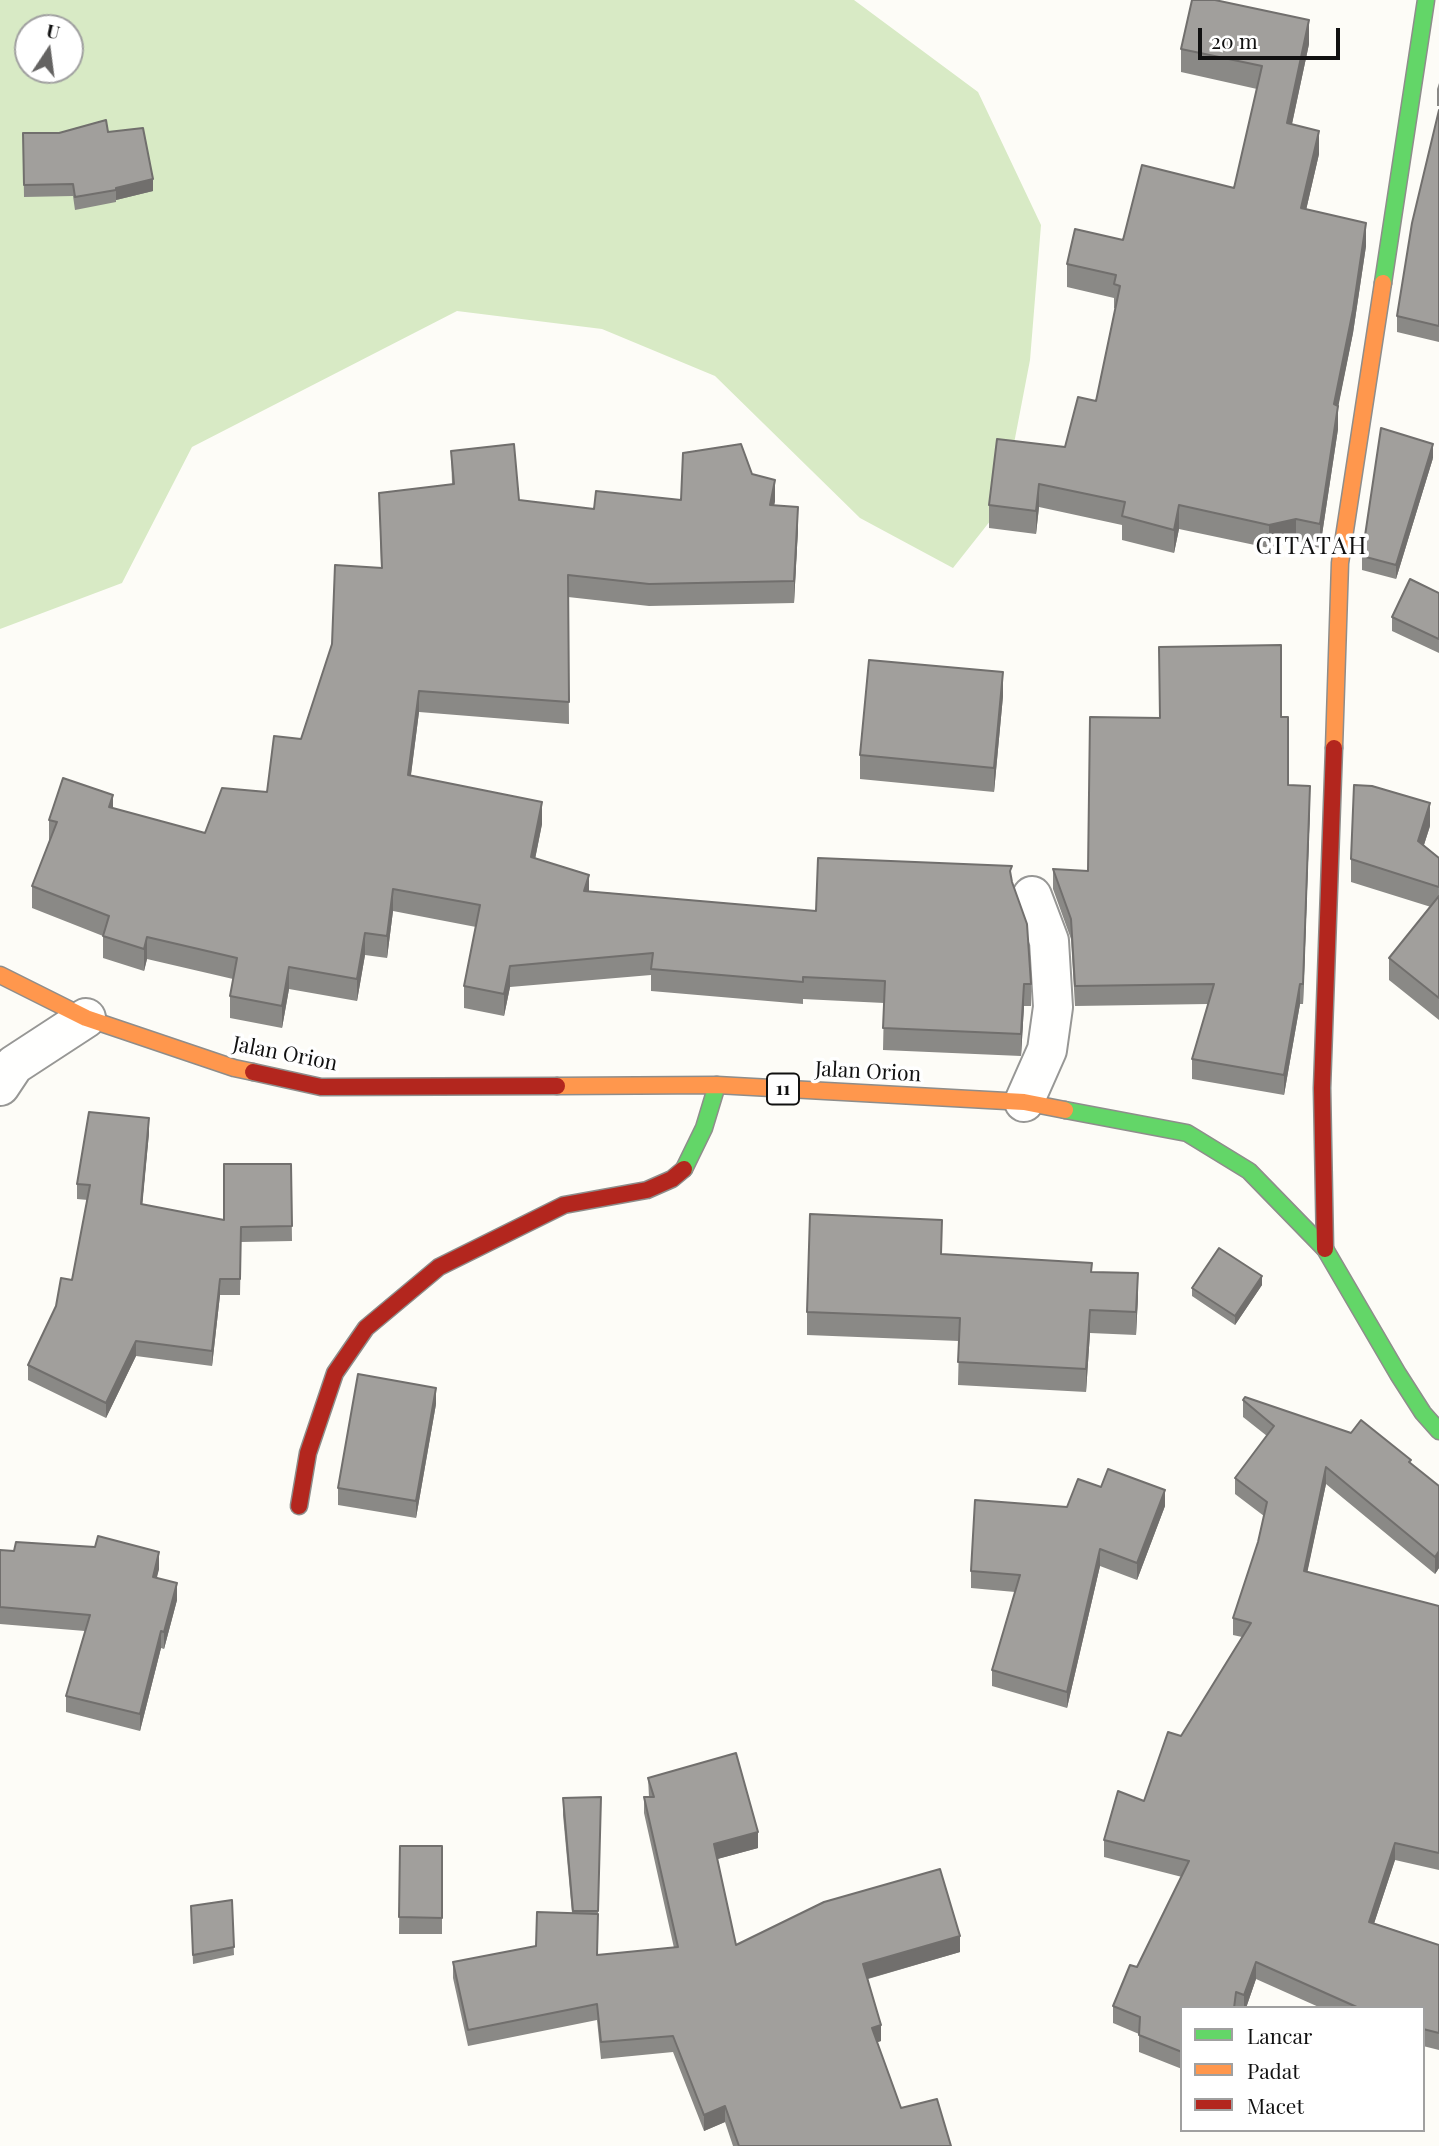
<!DOCTYPE html>
<html>
<head>
<meta charset="utf-8">
<style>
	body { margin:0 }
	#map { position:relative; width:1439px; height:2146px; overflow:hidden; background:#fdfcf7; font-family:"Playfair Display",serif }
	canvas { display:block }
	.legend { position:absolute; left:1180px; top:2006px; width:245px; height:126px; box-sizing:border-box; background:#fff; border:2px solid #a0a0a0; margin:0; padding:9px 12px; list-style:none; font-size:21px; color:#111 }
	.legend li { display:flex; align-items:center; gap:14px; height:35px }
	.legend b { width:35px; border:2px solid #a0a0a0 }
	.north { position:absolute; left:14px; top:14px; width:70px; height:70px; box-sizing:border-box; background:#fff; border:2px solid #a0a0a0; border-radius:50%; rotate:13deg; font-size:19px; font-weight:700; line-height:28px; text-align:center; color:#111 }
	.north::after { content:''; display:block; margin:auto; width:24px; height:32px; background:#646362; clip-path:polygon(50% 0,100% 100%,50% 72%,0 100%) }
	.scale { position:absolute; left:1198px; top:28px; width:142px; height:32px; box-sizing:border-box; border:4px solid #111; border-top:0; padding-left:9px; font-size:21px; line-height:24px; white-space:nowrap; color:#111; -webkit-text-stroke:5px #fff; paint-order:stroke }
</style>
</head>
<body>
<div id="map">
<canvas width="1439" height="2146"></canvas>
<ul class="legend">
<li><b style="height:9px;background:#63d668"></b>Lancar</li>
<li><b style="height:9px;background:#ff974d"></b>Padat</li>
<li><b style="height:9px;background:#b3261e"></b>Macet</li>
</ul>
<div class="north">U</div>
<div class="scale">20 m</div>
</div>
<script>
const g = document.querySelector('canvas').getContext('2d');
g.lineJoin = 'round';
function fill(path, color) { g.fillStyle = color; g.fill(path, 'evenodd'); }
function trace(path, color, width, dash) { g.strokeStyle = color; g.lineWidth = width; g.lineCap = dash ? 'butt' : 'round'; g.setLineDash(dash || []); g.stroke(path); }
function drawText(font, color, halo, rows, align = 'center') {
  g.font = font + ' "Playfair Display",serif'; g.lineWidth = 7; g.setLineDash([]); g.textBaseline = 'middle'; g.strokeStyle = halo; g.fillStyle = color; for (const [text, x, y, turn = 0] of rows) {
    g.save(); g.translate(x, y); g.rotate((+turn || 0) * Math.PI / 180); g.textAlign = isNaN(turn) ? turn : align; if (halo) g.strokeText(text, 0, 0); g.fillText(text, 0, 0); g.restore();
  }
}
const forest = new Path2D(`
	M0,0H854L978,92L1041,225L1030,360L1002,506L953,568L860,518L715,376L602,329L457,311L192,447L122,583L0,629ZM28,28H70V70H28Z`);
const street = new Path2D(`
	M0,1086L14,1065L86,1018
	M1024,1102L1047,1050L1053,1007L1049,941L1032,896`);
const fast = new Path2D(`
	M1383,283L1426,0
	M1065,1110L1187,1133L1249,1171L1325,1249L1398,1374L1423,1413L1439,1431
	M684,1169L704,1128L717,1085`);
const slow = new Path2D(`
	M1334,748L1340,563L1383,283
	M0,975L86,1018L234,1068L253,1072
	M557,1086L717,1085L1024,1102L1065,1110`);
const jam = new Path2D(`
	M253,1072L321,1087L557,1086
	M1325,1249L1322,1088L1334,748
	M299,1506L308,1453L335,1373L366,1328L439,1267L564,1205L647,1190L672,1179L684,1169`);
const wall = new Path2D(`
	M1309,44L1292,124L1319,154L1306,210L1366,246L1353,333L1338,406V429L1320,548L1296,542L1269,548L1179,529L1174,553L1122,540V525L1039,507L1036,534L989,528V505L1065,447L1096,401L1115,308H1114V298L1067,287V264L1234,188L1257,89L1181,72V49Z
	M1439,83V106H1437V89Z
	M1439,110V342L1397,332V316Z
	M108,132L153,191L116,200V202L75,210L73,196L24,197L23,133Z
	M451,451L519,500L594,509L681,500L752,474L775,501L774,505L798,529L794,603L649,606L568,597L569,724L419,712L411,775L542,824L535,859L589,891L816,911L1012,884L1031,984V1006H1024L1021,1056L883,1050L884,1003L803,999V1004L651,991V975L510,987L504,1016L464,1008V986L476,927L393,911L387,958L365,955L357,1001L289,989L282,1028L230,1018V996L233,979L147,959L144,971L103,958V936L32,908V886L49,842V820L113,808L205,833L267,792L301,739L381,567L379,493L452,484Z
	M1433,458L1396,579L1362,570V556Z
	M1439,593V653L1392,631V617Z
	M1003,696L994,792L860,779V755Z
	M1281,717L1288,785L1310,806L1303,1004H1300L1284,1095L1192,1079V1059L1208,1004L1075,1006L1071,939L1053,889V869L1088,871L1160,718Z
	M1430,826L1424,845L1439,858V1020L1389,980V958L1431,907L1351,882V859Z
	M149,1133L142,1204L224,1220L291,1164L292,1241L241,1242L240,1295H220L212,1366L136,1356L106,1418L28,1380V1365L72,1280L88,1200L77,1199V1184Z
	M942,1254L1092,1272L1138,1296L1136,1335L1090,1333L1086,1392L958,1385L959,1341L807,1335V1312Z
	M1262,1285L1235,1325L1192,1296V1288Z
	M1243,1400L1411,1464L1439,1486V1568L1435,1574L1326,1484L1307,1572L1439,1606V1870L1395,1860L1374,1923L1439,1945V2050L1423,2046V2008H1321L1256,1979L1246,2008H1182V2069L1139,2052V2034L1113,2023V2006L1137,1967L1182,1877L1104,1857V1840L1144,1801L1181,1736L1242,1637L1233,1635V1618L1258,1542L1264,1516L1235,1494V1478L1267,1436L1243,1417Z
	M436,1404L416,1518L338,1505V1488Z
	M1101,1487L1165,1506L1137,1580L1100,1566L1067,1708L992,1686V1670L1015,1592L971,1588V1571L1067,1507Z
	M0,1550L159,1569L156,1578L177,1600L164,1649L161,1648L140,1731L66,1712V1696L85,1631L0,1624Z
	M648,1778L758,1848L717,1859L736,1945L960,1952L868,1979L881,2041L877,2042L901,2108L951,2146H733L725,2122L704,2131L673,2052L601,2059L597,2020L468,2046L453,1978V1962L536,1946L572,1913L563,1815V1798L601,1797L597,1955L674,1948L644,1813V1797H649Z
	M400,1846H442V1934H399Z
	M232,1900L234,1955L193,1964L191,1906Z`);
const shadedWall = new Path2D(`
	M1309,20V44L1287,147V123Z
	M1319,131V154L1301,232V208Z
	M153,179V191L116,200V188Z
	M1366,223V246L1353,333L1334,428V404Z
	M1338,406V429L1320,548V524Z
	M1433,444V458L1396,579V565Z
	M775,480V501L770,527V505Z
	M1039,484V507L1036,534V511Z
	M1179,505V529L1174,553V530Z
	M798,507V529L794,603V581Z
	M1296,519V542L1269,548V525Z
	M1003,672V696L994,792V768Z
	M419,691V712L408,797V775Z
	M1310,786V806L1303,1004V984Z
	M113,795V817L109,807Z
	M542,802V824L531,879V857Z
	M1430,803V826L1418,863V841Z
	M589,875V897L584,891Z
	M393,889V911L387,958V936Z
	M365,933V955L357,1001V979Z
	M147,937V959L144,971V949Z
	M510,966V987L504,1016V994Z
	M289,967V989L282,1028V1006Z
	M1024,984V1006L1021,1056V1034Z
	M1300,984V1004L1284,1095V1075Z
	M149,1118V1133L141,1219V1204Z
	M1138,1273V1296L1136,1335V1312Z
	M1262,1276V1285L1235,1325V1316Z
	M220,1279V1295L212,1366V1351Z
	M1090,1310V1333L1086,1392V1369Z
	M136,1341V1356L106,1418V1403Z
	M436,1388V1404L416,1518V1501Z
	M1326,1467V1484L1304,1588V1571Z
	M1165,1490V1506L1137,1580V1563Z
	M1100,1549V1566L1067,1708V1692Z
	M1439,1551V1568L1435,1574V1557Z
	M159,1552V1569L153,1594V1577Z
	M177,1583V1600L164,1649V1632Z
	M161,1631V1648L140,1731V1714Z
	M758,1832V1848L714,1860V1844Z
	M1395,1843V1860L1369,1939V1922Z
	M960,1936V1952L863,1980V1964Z
	M1256,1962V1979L1246,2008H1244V1995Z
	M881,2025V2041L872,2044V2028Z
	M725,2106V2122L704,2131V2115Z`);
const building = new Path2D(`
	M1192,0H1215L1309,20L1287,123L1319,131L1301,208L1366,223L1353,310L1334,404L1338,406L1320,524L1296,519L1269,525L1179,505L1174,530L1122,516L1125,502L1039,484L1036,511L989,505L997,439L1065,447L1078,397L1096,401L1120,286L1114,284L1116,275L1067,264L1075,229L1123,240L1142,165L1234,188L1262,66L1181,49Z
	M1439,110V326L1397,316L1412,223Z
	M106,120L108,132L143,128L153,179L116,188V190L75,197L73,184L24,185L23,133H59Z
	M1381,428L1433,444L1396,565L1362,556Z
	M514,444L519,500L594,509L596,491L681,500L683,453L741,444L752,474L775,480L770,505L798,507L794,581L649,584L568,575L569,702L419,691L408,775L542,802L531,857L589,875L584,891L816,911L818,858L1012,866L1010,871L1012,882L1027,924L1031,984H1024L1021,1034L883,1028L885,981L803,977V982L651,969L653,953L510,966L504,994L464,986L480,905L393,889L387,936L365,933L357,979L289,967L282,1006L230,996L237,958L147,937L144,949L103,936L109,916L32,886L57,822L49,820L63,778L113,795L109,807L205,833L222,788L267,792L274,736L301,739L332,644L335,565L382,568L379,493L454,484L451,451Z
	M1410,579L1439,593V639L1392,617Z
	M1281,645V717H1288V785L1310,786L1303,984H1300L1284,1075L1192,1059L1214,984L1075,986L1071,919L1053,869L1088,871L1090,717L1160,718L1159,647Z
	M869,660L1003,672L994,768L860,755Z
	M1354,785L1372,786L1430,803L1418,841L1439,858V887L1351,859Z
	M1439,896V998L1389,958Z
	M89,1112L149,1118L141,1204L224,1220V1164H291L292,1226L241,1227L240,1279H220L212,1351L136,1341L106,1403L28,1365L56,1306L61,1278L72,1280L90,1185L77,1184Z
	M810,1214L942,1220L941,1254L1092,1263L1091,1272L1138,1273L1136,1312L1090,1310L1086,1369L958,1362L960,1318L807,1312Z
	M1219,1248L1262,1276L1235,1316L1192,1288Z
	M358,1374L436,1388L416,1501L338,1488Z
	M1245,1397L1351,1433L1361,1420L1411,1460L1409,1462L1439,1486V1551L1435,1557L1326,1467L1304,1571L1439,1606V1853L1395,1843L1369,1922L1439,1945V2033L1423,2029V2008H1359L1256,1962L1244,1995L1236,1992L1234,2008H1182V2052L1139,2035L1140,2017L1113,2006L1130,1965L1137,1967L1189,1861L1104,1840L1118,1791L1144,1801L1168,1732L1181,1736L1251,1623L1233,1618L1258,1542L1267,1502L1235,1478L1274,1426L1243,1400Z
	M1108,1469L1165,1490L1137,1563L1100,1549L1067,1692L992,1670L1020,1575L971,1571L975,1500L1067,1507L1078,1479L1101,1487Z
	M98,1536L159,1552L153,1577L177,1583L164,1632L161,1631L140,1714L66,1696L90,1615L0,1607V1550L14,1551L16,1542L95,1547Z
	M736,1753L758,1832L714,1844L736,1945L824,1902L940,1869L960,1936L863,1964L881,2025L872,2028L901,2108L937,2099L951,2146H739L725,2106L704,2115L673,2036L601,2042L597,2004L468,2030L453,1962L536,1946L537,1912L598,1914L597,1955L678,1947L644,1797H654L648,1778Z
	M601,1797L598,1911H573L563,1798Z
	M400,1846H442V1918L399,1917Z
	M232,1900L234,1947L193,1955L191,1906Z`);
const shields = [
	[783,1089,32]
];
const shieldNames = [
	["11",783,1089]
];
const streetNames = [
	["Jalan Orion",285,1054,11],
	["Jalan Orion",868,1072,3]
];
const quarterNames = [
	["CITATAH",1312,547]
];
fill(forest, '#d8eac5');
trace(street, '#979795', 42);
trace(fast, '#8e8d8b', 19);
trace(slow, '#8e8d8b', 19);
trace(jam, '#8e8d8b', 19);
trace(street, '#fffffe', 38);
trace(fast, '#63d668', 16);
trace(slow, '#ff974d', 16);
trace(jam, '#b3261e', 16);
fill(wall, '#8a8986');
fill(shadedWall, '#716f6d');
fill(building, '#a19f9c');
trace(building, '#716f6d', 2);
for (const [x, y, w] of shields) { const box = new Path2D(); box.roundRect(x - w / 2, y - 15.5, w, 31, 5); g.fillStyle = '#fff'; g.fill(box); trace(box, '#111', 2); }
drawText('bold 19px', '#111', null, shieldNames);
drawText('21px', '#111', '#fff', streetNames);
g.letterSpacing = '2px';
drawText('24px', '#111', '#fff', quarterNames);
g.letterSpacing = '0px';
</script>
</body>
</html>
